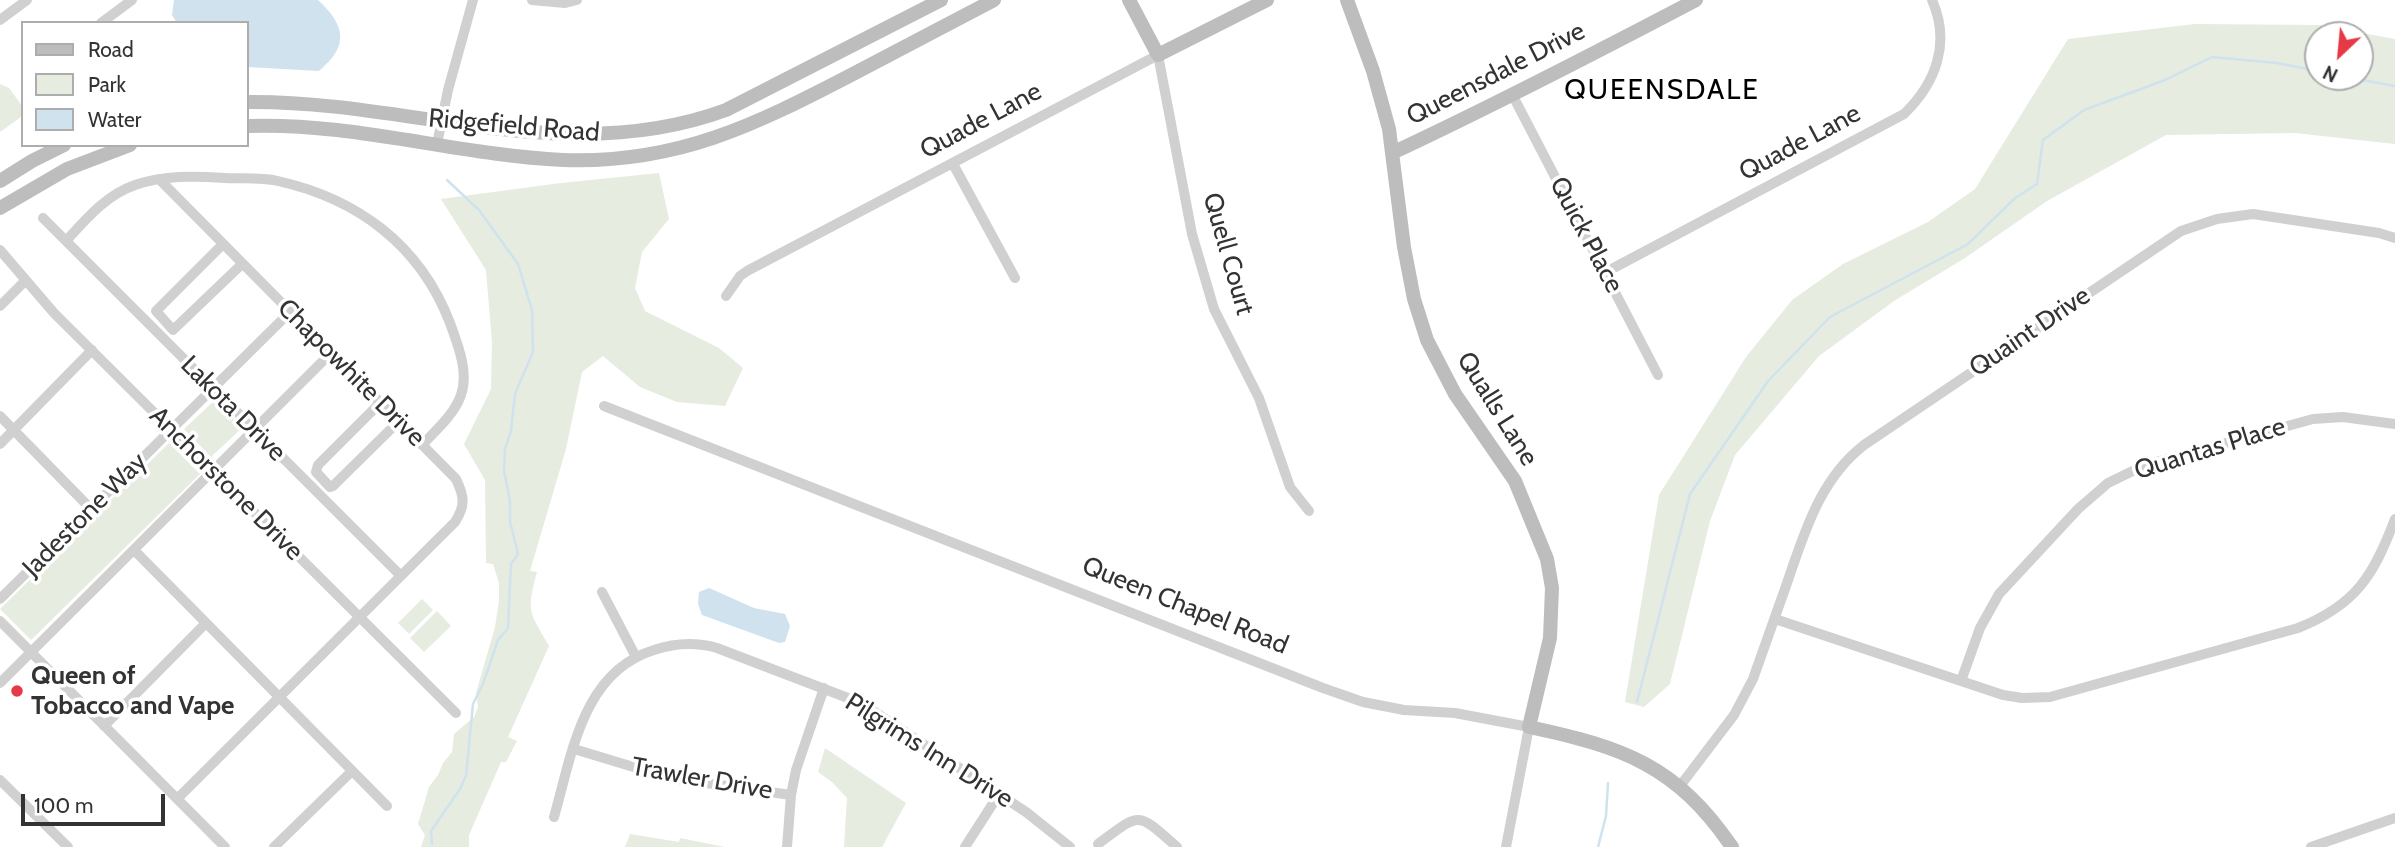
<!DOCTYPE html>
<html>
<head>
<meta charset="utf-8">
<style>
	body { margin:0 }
	#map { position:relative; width:2395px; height:847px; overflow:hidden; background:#fff; font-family:Cabin,sans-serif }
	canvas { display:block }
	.legend { position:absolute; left:21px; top:21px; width:228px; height:126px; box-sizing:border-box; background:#fff; border:2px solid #adadad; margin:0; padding:9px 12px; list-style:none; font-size:21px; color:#333 }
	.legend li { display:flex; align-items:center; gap:14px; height:35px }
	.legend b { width:35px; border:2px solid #adadad }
	.north { position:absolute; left:2304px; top:21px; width:70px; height:70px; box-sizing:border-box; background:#fff; border:2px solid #adadad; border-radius:50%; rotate:206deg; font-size:19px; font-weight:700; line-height:28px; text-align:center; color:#333 }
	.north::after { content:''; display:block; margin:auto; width:24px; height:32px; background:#e63946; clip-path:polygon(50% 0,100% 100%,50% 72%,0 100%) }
	.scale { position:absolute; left:21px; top:794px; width:144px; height:32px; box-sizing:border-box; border:4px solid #333; border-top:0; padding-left:9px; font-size:21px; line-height:24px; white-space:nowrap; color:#333; -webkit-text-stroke:5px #fff; paint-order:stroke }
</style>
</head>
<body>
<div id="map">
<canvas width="2395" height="847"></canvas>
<ul class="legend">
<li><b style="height:9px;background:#bdbdbd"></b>Road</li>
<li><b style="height:19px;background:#e6ecdf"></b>Park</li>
<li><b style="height:19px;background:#cfe2ee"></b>Water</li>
</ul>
<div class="north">N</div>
<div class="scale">100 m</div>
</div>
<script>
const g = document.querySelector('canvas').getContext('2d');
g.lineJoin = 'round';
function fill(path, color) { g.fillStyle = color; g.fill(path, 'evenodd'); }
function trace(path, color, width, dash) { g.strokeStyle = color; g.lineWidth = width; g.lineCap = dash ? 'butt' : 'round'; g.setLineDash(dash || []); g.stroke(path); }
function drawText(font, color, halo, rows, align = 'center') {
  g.font = font + ' Cabin,sans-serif'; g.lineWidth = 7; g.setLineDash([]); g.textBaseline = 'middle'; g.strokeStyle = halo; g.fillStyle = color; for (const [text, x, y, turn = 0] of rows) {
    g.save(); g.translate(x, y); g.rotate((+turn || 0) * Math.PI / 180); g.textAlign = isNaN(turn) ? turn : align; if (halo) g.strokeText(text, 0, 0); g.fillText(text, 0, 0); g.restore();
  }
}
const green = new Path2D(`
	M2195,24L2318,25L2395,39V144L2295,133L2166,135L2047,201L1965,258L1894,301L1819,356L1735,455L1710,521L1670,684L1644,707L1625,702L1659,495L1746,357L1792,300L1843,264L1928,222L1975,189L2068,39ZM2318,35H2360V77H2318Z
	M0,84L9,88L23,107L21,117L0,132Z
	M659,173L669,219L642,252L635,288L645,311L719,348L743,368L725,406L677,402L640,387L603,356L582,372L566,449L530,571L537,572C526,612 529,611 549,646L508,737L517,741L506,762H501L469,835V847H421L425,835L418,824L429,787L438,775L443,763L452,752L454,734L474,717L478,707L476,693L495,627L499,601V583L493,564L486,563L485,480L464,444L491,389L492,343L486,270L441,199L561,183Z
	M215,400L242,428L211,457L184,429Z
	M169,443L200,474L31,640L0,609Z
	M422,599L433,610L409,634L398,623Z
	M437,611L451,626L424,652L410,638Z
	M825,748L906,803L882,847H844L847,798L832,782L818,772Z
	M630,834L679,842L680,838L725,847H625Z`);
const water = new Path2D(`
	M174,0H318C346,26 349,46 319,71L247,67V23H177L172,15Z
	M709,588L754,608L785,614L790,626L785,642L779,643L702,615L698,604L699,592Z`);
const stream = new Path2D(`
	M2347,77L2395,86
	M1637,702L1690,494L1768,381L1830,317L1968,244L2015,198L2037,184L2043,140L2084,110L2165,80L2212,57L2277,63L2318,71
	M432,844L431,831L460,789L466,776L473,704L483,684L498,640L508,628L511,564L518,554L510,522V501L504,471L505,449L511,431L515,394L533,352L532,310L518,264L479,210L447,180
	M1598,847L1606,816L1608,783`);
const street = new Path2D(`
	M532,0L565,3L577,0
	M0,20L27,0
	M101,23L132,0
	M1513,96L1658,375
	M437,144L448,90L473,0
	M953,164L1015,278
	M159,179L456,479C464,496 466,505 455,522L177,799
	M43,218L401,576
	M66,241C86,219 106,195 135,185C164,175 195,176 225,178C242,179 261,177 278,181C358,199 420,245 450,323C458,345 469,372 461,395C454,415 436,430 422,445
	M223,244L156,311L173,330L242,264
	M0,250L54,313L456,713
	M1606,272L1904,114C1936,83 1951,43 1932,0
	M726,296L740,276L747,271L1158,55L1192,234L1214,309L1259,398L1290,487L1309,511
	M0,306L25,281
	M380,403L318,465L316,472L330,487L333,486L399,421
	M604,406L1323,688L1363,702L1404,710L1455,713L1529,727L1506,847
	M0,416L91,509
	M0,444L92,350
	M134,550L387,806
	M602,592L636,657
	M0,599L290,312
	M1775,619L2003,695L2022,698L2050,697L2298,628C2356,605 2374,575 2395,519
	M0,621L225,847
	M1961,681L1980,628L1999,594L2078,509L2108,483L2145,465L2313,419L2343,417L2395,424
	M0,683L331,353
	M104,726L206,623
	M574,749L670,778L791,795
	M0,780L68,847
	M1680,786L1734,715L1753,679C1764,648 1775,617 1786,586C1804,534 1819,480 1864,445L2181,231L2217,219L2253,214L2379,233L2395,238
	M554,817C572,755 582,672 654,650C675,643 696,642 717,648L861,703L1026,812L1070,847
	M1098,844C1141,812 1136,811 1177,847
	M274,847L352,771
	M787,847L791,795L796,770L824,688
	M965,847L999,794
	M2311,847L2395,818`);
const secondary = new Path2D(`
	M1129,0L1158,55L1267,0
	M1347,0L1373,71L1389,129L1404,247L1414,299L1427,340L1455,394L1515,481L1547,559L1552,588L1550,638L1529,727C1623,747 1676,765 1732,847
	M247,102C410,100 565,169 726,110L941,0
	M247,126C353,122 457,155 563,160C677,164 755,125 853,74C900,49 947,25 994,0
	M1392,153C1495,105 1595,53 1696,0
	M0,181L32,161L64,145
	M0,208L67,169L130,145`);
const markers = [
	[17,691,7,"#e63946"]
];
const streetNames = [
	["Queensdale Drive",1496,74,-27],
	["Quade Lane",981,121,-28],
	["Ridgefield Road",514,126,5],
	["Quade Lane",1800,143,-28],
	["Quick Place",1586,235,62],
	["Quell Court",1228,254,74],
	["Quaint Drive",2030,332,-34],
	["Chapowhite Drive",351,373,45],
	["Lakota Drive",233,409,45],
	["Qualls Lane",1497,409,58],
	["Quantas Place",2210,449,-17],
	["Anchorstone Drive",226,484,45],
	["Jadestone Way",85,515,-45],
	["Queen Chapel Road",1185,606,22],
	["Pilgrims Inn Drive",929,751,32],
	["Trawler Drive",702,779,10]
];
const poiNames = [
	["Queen of",31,676],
	["Tobacco and Vape",31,706]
];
const neighbourhoodNames = [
	["QUEENSDALE",1662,91]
];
fill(green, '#e6ecdf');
fill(water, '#cfe2ee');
trace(stream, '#cfe2ee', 2.5);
trace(street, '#d0d0d0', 10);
trace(secondary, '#bdbdbd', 14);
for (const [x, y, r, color] of markers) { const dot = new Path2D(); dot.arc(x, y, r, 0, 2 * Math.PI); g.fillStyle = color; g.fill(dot); trace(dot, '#fff', 2.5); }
drawText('26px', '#333', '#fff', streetNames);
drawText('bold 26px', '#333', '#fff', poiNames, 'left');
g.letterSpacing = '2px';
drawText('28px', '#000', '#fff', neighbourhoodNames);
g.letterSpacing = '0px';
</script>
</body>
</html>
